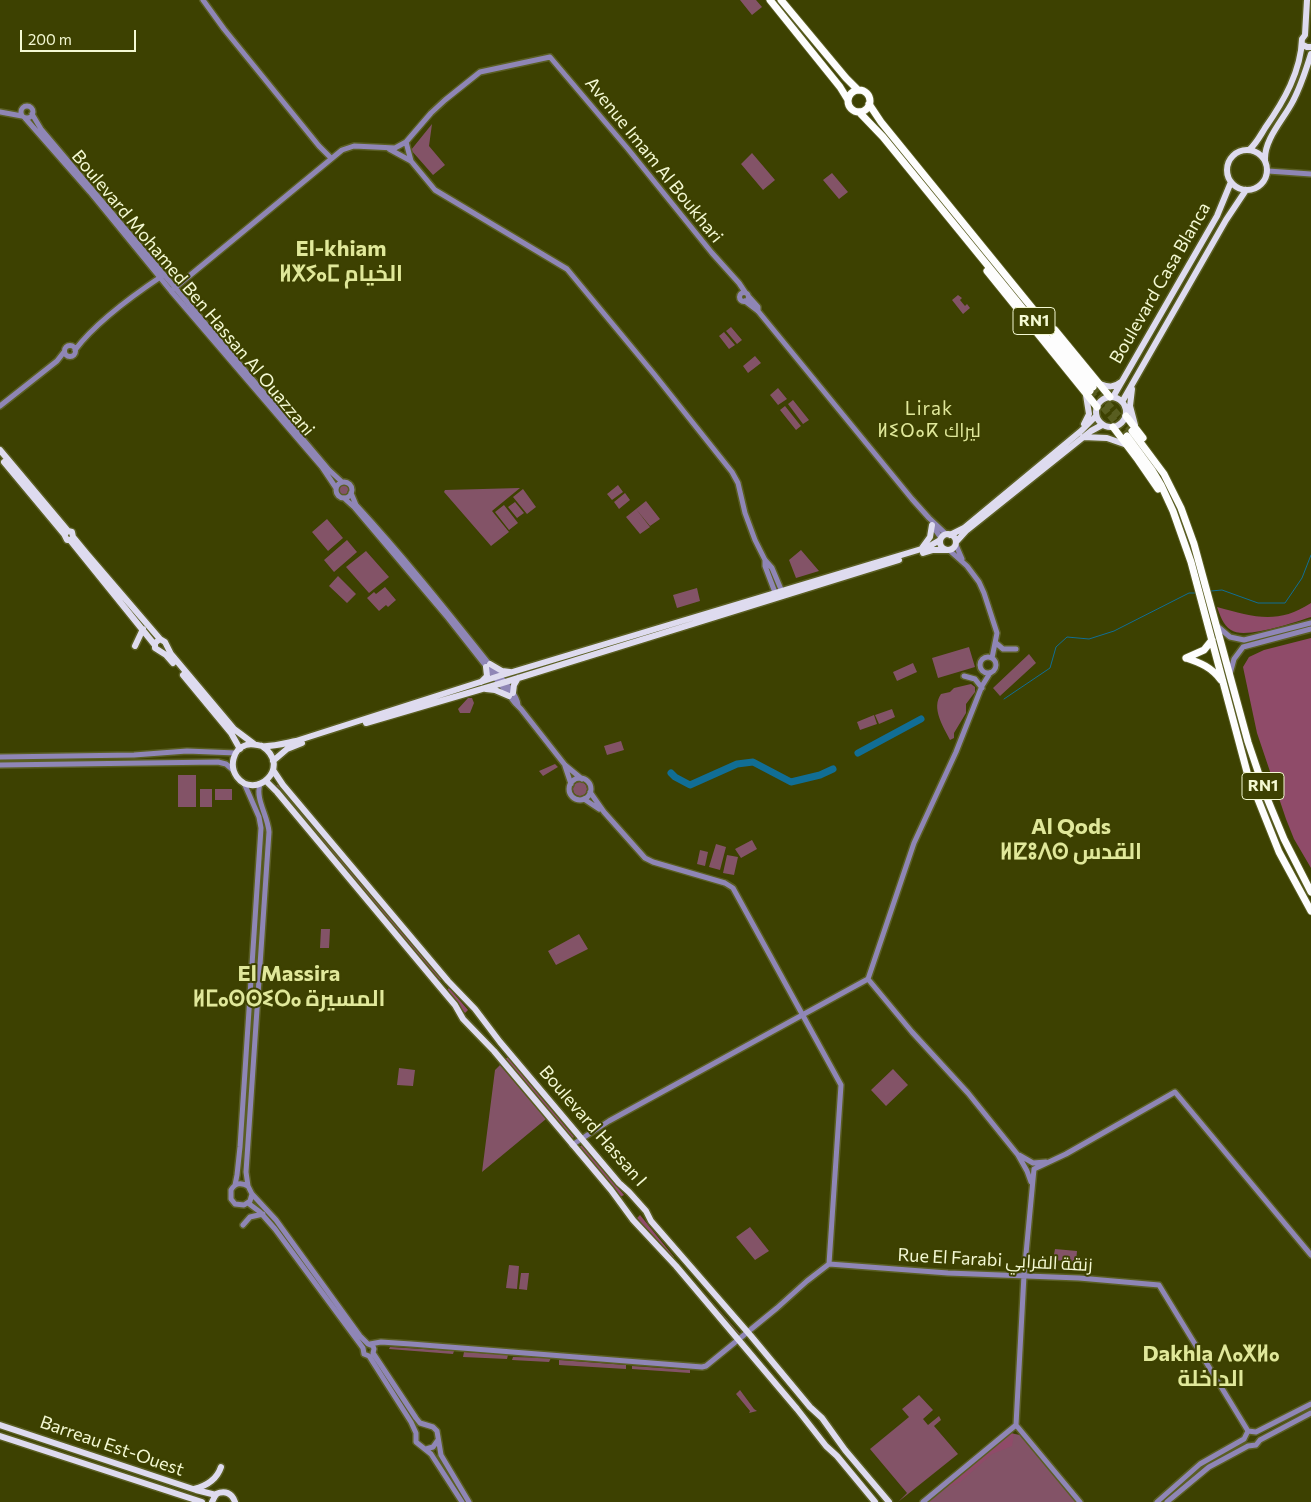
<!DOCTYPE html>
<html>
<head>
<meta charset="utf-8">
<style>
	body { margin:0 }
	#map { position:relative; width:1311px; height:1502px; overflow:hidden; background:#3d4101; font-family:Commissioner,sans-serif }
	canvas { display:block }
	.scale { position:absolute; left:20px; top:30px; width:116px; height:22px; box-sizing:border-box; border:2px solid #f4f9d3; border-top:0; padding-left:6px; font-size:15px; line-height:18px; white-space:nowrap; color:#f4f9d3; -webkit-text-stroke:4px #3d4101; paint-order:stroke }
</style>
</head>
<body>
<div id="map">
<canvas width="1311" height="1502"></canvas>
<div class="scale">200 m</div>
</div>
<script>
const g = document.querySelector('canvas').getContext('2d');
g.lineJoin = 'round';
function fill(path, color) { g.fillStyle = color; g.fill(path, 'evenodd'); }
function trace(path, color, width, dash) { g.strokeStyle = color; g.lineWidth = width; g.lineCap = dash ? 'butt' : 'round'; g.setLineDash(dash || []); g.stroke(path); }
function drawText(font, color, halo, rows, align = 'center') {
  g.font = font + ' Commissioner,Cairo,"Noto Sans Tifinagh",sans-serif'; g.lineWidth = 4; g.setLineDash([]); g.textBaseline = 'middle'; g.strokeStyle = halo; g.fillStyle = color; for (const [text, x, y, turn = 0] of rows) {
    g.save(); g.translate(x, y); g.rotate((+turn || 0) * Math.PI / 180); g.textAlign = isNaN(turn) ? turn : align; if (halo) g.strokeText(text, 0, 0); g.fillText(text, 0, 0); g.restore();
  }
}
const green = new Path2D(`
	M740,0H756L762,7L752,15Z
	M432,124L429,146L445,165L433,175L411,150Z
	M752,153L775,180L763,190L741,164Z
	M832,173L848,192L839,199L823,180Z
	M958,295L962,298L960,300L965,306L967,304L970,308L963,314L952,300Z
	M731,327L742,340L737,344L726,331Z
	M724,332L735,345L729,349L719,336Z
	M755,356L761,363L748,373L743,366Z
	M778,388L787,399L778,405L770,395Z
	M793,400L809,420L803,424L788,404Z
	M785,406L801,426L796,430L780,410Z
	M337 489a6 6 0 1 1 12 0a6 6 0 1 1-12 0Z
	M618,485L623,492L612,500L607,494Z
	M520,488L492,511L509,532L491,546L444,492L445,490Z
	M523,489L536,507L527,514L513,497Z
	M625,493L630,500L619,509L614,502Z
	M646,501L660,519L650,526L636,509Z
	M515,502L524,513L517,518L508,507Z
	M504,505L518,523L509,530L495,512Z
	M636,509L650,527L640,534L626,517Z
	M327,519L343,538L328,551L312,532Z
	M347,540L357,552L334,572L324,560Z
	M801,550L819,571L796,578L789,560Z
	M366,551L389,577L369,593L346,567Z
	M338,576L356,594L347,603L329,586Z
	M385,587L396,600L388,607L386,605L379,611L367,598L374,592L376,594Z
	M697,588L700,601L677,608L673,595Z
	M969,647L975,667L938,678L932,658Z
	M1029,654L1036,663L1000,696L993,688Z
	M913,663L917,672L897,681L893,672Z
	M971,684L975,687V692L966,704V713L954,733V738L950,740C943,726 931,708 941,694L950,692L954,688Z
	M468,698H472L474,703L470,713H460L458,709Z
	M892,709L895,717L879,724L875,715Z
	M874,715L877,724L860,730L857,722Z
	M621,741L624,750L607,755L604,746Z
	M555,764L558,767L543,776L539,771Z
	M178,775H196V807H178Z
	M573 789a7 7 0 1 1 14 0a7 7 0 1 1-14 0Z
	M200,789H212V807H200Z
	M215,789H232V800H215Z
	M752,840L757,849L741,858L735,849Z
	M716,844L726,847L720,870L709,867Z
	M700,850L708,852L705,866L697,864Z
	M727,855L738,857L734,875L723,873Z
	M321,929H330L329,948H320Z
	M579,934L588,949L556,965L548,951Z
	M500,1065L546,1119L482,1172L495,1070Z
	M399,1068L415,1070L413,1086L397,1085Z
	M893,1069L908,1085L886,1106L871,1090Z
	M750,1227L769,1251L755,1260L736,1237Z
	M1055,1249L1077,1251L1076,1262L1053,1260Z
	M509,1265L519,1266L517,1289L506,1288Z
	M521,1273H529L527,1290L519,1289Z
	M390,1347L454,1351L453,1354L389,1349Z
	M464,1352L508,1355L507,1359L463,1357Z
	M513,1357L551,1358L549,1362L512,1360Z
	M559,1360L626,1365V1369L559,1365Z
	M632,1366L690,1370V1373L632,1369Z
	M740,1390L754,1409L757,1411L749,1413L750,1411L736,1394Z
	M919,1395L933,1410L923,1419L928,1425L939,1416L941,1420L934,1426L958,1454L898,1502L907,1493L870,1449L909,1417L902,1409Z
	M1010,1433L1020,1435L1076,1502H928Z`);
const forest = new Path2D(`
	M1311,603V617C1295,622 1244,640 1231,630C1223,625 1220,615 1217,607C1254,617 1277,625 1311,603Z
	M1311,638V868L1294,839L1286,819L1257,733L1243,667L1249,657L1264,650Z
	M279,784L443,978L440,980L276,786Z
	M449,988L468,1010L465,1013L446,991Z
	M508,1057L574,1137L572,1139L504,1060Z
	M582,1145L624,1195L620,1197L578,1148Z
	M640,1215L674,1257L672,1259L637,1218Z
	M682,1267L740,1334L738,1337L679,1269Z
	M1010,1433L1014,1434L1012,1446L992,1454L960,1482L949,1487V1485Z`);
const stream = new Path2D(`
	M1211,591L1222,590L1258,603H1285L1302,578L1311,555
	M1004,699L1050,668L1056,647L1067,637L1089,639L1114,631L1189,593H1197`);
const river = new Path2D(`
	M858,753L921,719
	M671,773L675,777L690,785L737,764L753,762L791,782L820,775L833,769`);
const highwayTunnel = new Path2D(`
	M1093,387L1132,431
	M1090,391L1127,436`);
const minor = new Path2D(`
	M203,0L224,29L319,146L331,158
	M21 112a6 6 0 1 1 12 0a6 6 0 1 1-12 0Z
	M0,112L22,116
	M32,114L41,129L329,470L342,482
	M25,118L90,192L171,291L322,467L336,488
	M406,142L411,161
	M389,149L411,161L435,190L567,269L654,374L732,472L738,483L745,513L755,540L765,560L772,568L783,594
	M1268,171L1311,174
	M171,291L342,150L354,146L395,148L406,142L431,113L445,100L480,72L550,57L628,149L712,253L739,283L745,292
	M739.5 297a4.5 4.5 0 1 1 9 0a4.5 4.5 0 1 1-9 0Z
	M749,297L758,307V311
	M745,301L758,311L912,499L929,518L946,534
	M64.5 351a5.5 5.5 0 1 1 11 0a5.5 5.5 0 1 1-11 0Z
	M75,350C96,322 132,296 162,276
	M0,406L57,361L64,352
	M336 490a8 8 0 1 1 16 0a8 8 0 1 1-16 0Z
	M351,493L356,505C403,556 446,610 490,665C497,674 517,693 518,705
	M344,498L354,507L448,618L515,703L521,709L565,765L582,779
	M932,525L941,538
	M956,545L962,559
	M949,550L967,566L979,582L984,593L997,633L992,658
	M765,560V566L776,595
	M1216,625L1230,637L1244,640L1311,623
	M996,643L1003,649H1016
	M980 665a8 8 0 1 1 16 0a8 8 0 1 1-16 0Z
	M1230,674L1234,659L1243,647L1311,629
	M964,676L975,679L982,688
	M0,757L134,755L187,751L236,753
	M0,765L218,762L226,764L233,770
	M565,766L571,784
	M569 789a11 11 0 1 1 22 0a11 11 0 1 1-22 0Z
	M260,784C255,799 268,816 269,832L246,1172L248,1186L252,1194L276,1220L360,1336L368,1344L373,1346L374,1349L373,1353L416,1418L420,1423L433,1427L437,1431L441,1455L469,1502
	M590,792L604,812L645,858L653,862L725,883L733,888L841,1085L829,1264
	M584,799L599,809
	M868,979L912,1032L968,1093L1018,1155L1027,1171L1031,1182
	M572,1145L609,1121L868,979L914,843L956,752L982,686L990,673
	M1019,1155L1033,1163L1046,1162
	M235,1185L237,1175L240,1147L261,828L259,817L244,783
	M248,1186C241,1182 235,1183 231,1190V1199L235,1204L244,1205L250,1201L252,1194
	M248,1203L260,1212L275,1229L363,1348L364,1354L369,1356L411,1422L416,1433V1442L431,1454L462,1502
	M243,1225L250,1217L263,1214
	M829,1264L948,1273L1079,1278L1159,1285L1248,1431
	M370,1344L381,1342L411,1344L702,1367L706,1366L777,1308L807,1281L829,1264
	M1244,1439L1248,1431L1256,1432L1311,1404
	M426,1449L433,1447L438,1440
	M923,1502L1016,1425
	M1080,1502L1016,1425L1024,1275L1034,1169L1066,1154L1175,1092L1311,1255
	M1157,1502L1200,1464L1244,1439
	M1167,1502L1209,1467L1248,1446L1256,1445L1260,1440L1311,1413`);
const major = new Path2D(`
	M1303,45L1307,47H1311
	M1249,150C1256,144 1260,136 1265,128C1284,101 1301,71 1302,39L1305,35L1307,0
	M1227 170a20 20 0 1 1 40 0a20 20 0 1 1-40 0Z
	M1265,160C1264,139 1284,119 1293,101C1301,86 1306,70 1311,54
	M1100,384C1108,387 1114,388 1121,382
	M1132,389L1130,406L1135,425
	M1096 412a15 15 0 1 1 30 0a15 15 0 1 1-30 0Z
	M1113,397L1217,216L1231,182
	M1122,402L1226,220L1246,190
	M1084,424L1089,414L1086,395
	M1083,437L1107,438L1127,445
	M0,450L68,531
	M4,462L64,534
	M940 542a8 8 0 1 1 16 0a8 8 0 1 1-16 0Z
	M950,535L964,528L1081,431L1096,416
	M73,537L71,540H67L64,534L68,531L72,532L73,537L87,554L160,639L165,642L171,654L234,729L254,744
	M70,540L154,644
	M956,542L966,531L1091,431L1102,425
	M922,548L930,537L932,525
	M923,553L933,550H945
	M160,639L155,643V648L166,655L173,663
	M135,646L143,629
	M490,664L502,671L510,672
	M183,675L231,733L240,749
	M481,682L487,676L486,667
	M486,689L495,690L509,696
	M513,693L514,685L518,678
	M366,723L499,684L899,560
	M262,746C293,767 255,801 237,777C229,766 233,749 246,745C252,743 256,745 262,746C272,747 286,743 296,741L499,676L928,547L940,540
	M273,761L287,749L302,743
	M273,770L283,785L448,981L475,1009L500,1042L619,1183L629,1192L646,1211L651,1221L751,1336L810,1407L822,1418L845,1450L889,1502
	M266,781L277,792L439,986L455,1005L463,1019L494,1051L611,1190L633,1220L676,1266L797,1409L826,1446L837,1456L875,1502
	M0,1425L196,1490L216,1495
	M0,1436L202,1502
	M194,1489C206,1486 217,1479 221,1467
	M212,1502L216,1494C225,1490 232,1493 235,1502`);
const highway = new Path2D(`
	M770,0L840,87L848,100
	M781,0L846,78L858,90
	M848 101a11 11 0 1 1 22 0a11 11 0 1 1-22 0Z
	M869,104L881,122L1042,320L1093,387
	M859,112L883,137L1090,391
	M987,271L1097,407
	M1055,330L1110,397
	M1126,416L1143,438
	M1113,427L1138,460L1158,489
	M1132,431L1164,474L1181,508L1194,544L1248,742L1267,798L1284,839L1311,892
	M1127,436L1152,470L1161,485L1173,511L1191,562L1247,772L1279,852L1311,911
	M1186,658C1201,663 1211,667 1221,680
	M1186,658L1204,650L1212,640`);
const shields = [
	[1034,321,42],
	[1263,786,42]
];
const shieldNames = [
	["RN1",1034,321],
	["RN1",1263,786]
];
const streetNames = [
	["Avenue Imam Al Boukhari",654,160,51],
	["Boulevard Casa Blanca",1160,283,-60],
	["Boulevard Mohamed Ben Hassan Al Ouazzani",193,293,50],
	["Boulevard Hassan I",593,1126,49],
	["Rue El Farabi زنقة الفرابي",995,1260,3],
	["Barreau Est-Ouest",112,1446,19]
];
const neighbourhoodNames = [
	["Lirak",929,409],
	["ⵍⵉⵔⴰⴽ ليراك",929,431]
];
const districtNames = [
	["El-khiam",341,249],
	["ⵍⵅⵢⴰⵎ الخيام",341,274],
	["Al Qods",1071,827],
	["ⵍⵇⵓⴷⵙ القدس",1071,852],
	["El Massira",289,974],
	["ⵍⵎⴰⵙⵙⵉⵔⴰ المسيرة",289,999],
	["Dakhla ⴷⴰⵅⵍⴰ",1211,1354],
	["الداخلة",1211,1379]
];
fill(green, '#835367');
fill(forest, '#8f4b69');
trace(stream, '#116e95', 1);
trace(river, '#116e95', 7);
trace(highwayTunnel, '#585d20', 7, [7, 3.5]);
trace(minor, '#5a5e23', 8);
trace(major, '#5a5e23', 9);
trace(highway, '#5a5e23', 9);
trace(minor, '#8f86b6', 5);
trace(major, '#dedbef', 6);
trace(highway, '#fdfdfd', 7);
for (const [x, y, w] of shields) { const box = new Path2D(); box.roundRect(x - w / 2, y - 13.5, w, 27, 4); g.fillStyle = '#3d4101'; g.fill(box); trace(box, '#f4f9d3', 1); }
drawText('bold 16px', '#f4f9d3', null, shieldNames);
drawText('18px', '#f4f9d3', '#3d4101', streetNames);
g.letterSpacing = '1px';
drawText('19px', '#e0e89a', '#3d4101', neighbourhoodNames);
g.letterSpacing = '0px';
drawText('bold 22px', '#e0e89a', '#3d4101', districtNames);
</script>
</body>
</html>
